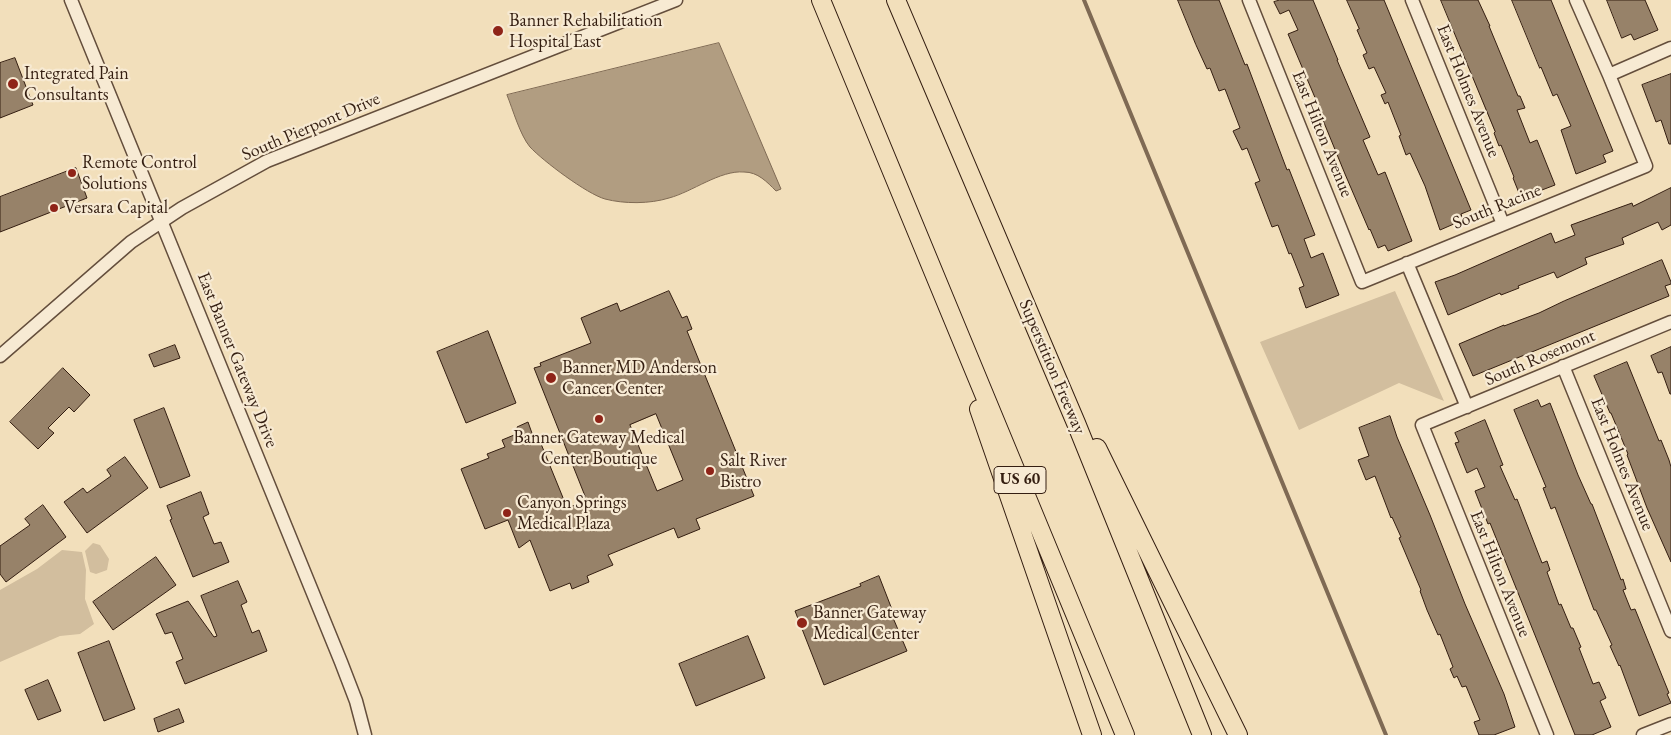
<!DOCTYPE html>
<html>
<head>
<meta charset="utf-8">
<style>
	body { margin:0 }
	canvas { display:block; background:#f2dfbb }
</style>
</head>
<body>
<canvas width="1671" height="735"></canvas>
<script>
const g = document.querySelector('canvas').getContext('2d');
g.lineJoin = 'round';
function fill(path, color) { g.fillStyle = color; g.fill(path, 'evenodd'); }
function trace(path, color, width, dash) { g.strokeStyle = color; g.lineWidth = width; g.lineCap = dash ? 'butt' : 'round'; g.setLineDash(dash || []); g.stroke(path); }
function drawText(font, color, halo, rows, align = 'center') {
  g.font = font + ' "EB Garamond",serif'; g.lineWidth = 4.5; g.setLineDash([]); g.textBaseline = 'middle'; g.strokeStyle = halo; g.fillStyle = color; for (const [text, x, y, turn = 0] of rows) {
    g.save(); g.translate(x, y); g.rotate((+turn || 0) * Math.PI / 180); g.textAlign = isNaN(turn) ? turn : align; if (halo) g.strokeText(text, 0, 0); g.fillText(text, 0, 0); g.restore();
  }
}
const green = new Path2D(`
	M1395,291L1444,401L1399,383L1299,430L1260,342Z
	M93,543L100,545L109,559L107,570L96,574L90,572L85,551Z
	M62,550L82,552L86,570L85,599L94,624L80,634L60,636L0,662V590L37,569Z`);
const water = new Path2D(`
	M719,43L781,189L776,191C767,182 758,172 744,172C720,170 692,192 669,198C650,204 624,204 605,199C587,194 543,161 530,147C520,135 513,110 507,95Z`);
const stream = new Path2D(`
	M1084,0L1386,735`);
const building = new Path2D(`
	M1178,0H1219L1245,65L1247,64L1287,170L1289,169L1315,235L1304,239L1311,258L1323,253L1339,295L1306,308L1299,288L1304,286L1291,253L1289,254L1278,225L1272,227L1255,183L1260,181L1247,148L1242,150L1233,131L1240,128L1225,89L1219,91L1210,68L1207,69L1196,45Z
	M1280,0H1313L1338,60H1337L1370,137L1363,140L1378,175L1385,172L1412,241L1388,251L1385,245L1378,248L1370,229L1369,230L1345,174L1318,108L1319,107L1288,34L1298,30L1289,10L1280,14L1274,2Z
	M1347,0H1384L1471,210L1461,214L1463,220L1440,230L1425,186L1410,153L1406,155L1399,136L1401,135L1388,102L1385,104L1381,95L1386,93L1374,67L1369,69L1363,55L1367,53L1357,30L1359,29Z
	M1441,0H1478L1490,26H1489L1518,96H1520L1525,108L1517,110L1530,143L1537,140L1555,185L1521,198L1513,178L1514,177L1501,145L1499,146L1494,133L1495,132Z
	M1512,0H1551L1613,151L1603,155L1606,162L1576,174L1561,130L1571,126L1557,94L1553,96L1541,67L1540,68Z
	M1607,0H1645L1658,30L1634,40L1631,34L1622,38Z
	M15,58L33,105L0,118V63Z
	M1671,74V144H1669L1661,120L1656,122L1642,85Z
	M76,168L87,198L0,232V197Z
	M1671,188V225L1662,230L1658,222L1622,238L1624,244L1585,258L1587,264L1574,270L1557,278L1554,272L1518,286L1519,288L1501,295L1500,293L1448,315L1435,282L1455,275L1551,233L1555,243L1575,235L1571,225L1632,203L1633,206Z
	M1662,260L1671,282V284L1665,286L1669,296L1473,376L1459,344L1504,325V326L1539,313L1564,301Z
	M669,291L682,318L687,316L692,329L687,331L754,496L696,519L700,529L678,538L674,528L608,555L613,565L587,576L589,582L572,589L570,583L550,591L530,540L519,548L508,520L485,529L461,469L489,458L487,454L505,447L502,440L519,433L517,427L528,422L533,436L537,434L568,510L585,496L534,368L541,366L540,363L591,343L581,318L617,303L620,311ZM656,414L683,480L657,491L630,425Z
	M488,331L516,403L466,423L437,352Z
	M175,345L180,358L154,367L149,355Z
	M1671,347V394H1670L1662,372L1658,373L1651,356Z
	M1627,362L1659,441L1661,440L1669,460L1671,467V562L1647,508L1627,455L1628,454L1611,413H1610L1594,376Z
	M63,368L90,395L74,412L69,407L48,428L54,433L38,449L10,422Z
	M1538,400L1541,407L1550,403L1578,475L1591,504H1592L1612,556L1621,580L1623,579L1626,589L1623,590L1631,610L1635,609L1669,693L1667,694L1671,703L1639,716L1620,665L1619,666L1610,646L1612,645L1596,610H1594L1555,507L1551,509L1543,488L1546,487L1514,410Z
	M164,408L190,476L160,488L134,420Z
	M1390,416L1397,437L1430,515L1465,604L1504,694L1515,727L1494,735H1479L1474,722L1480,720L1466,686L1462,687L1457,676L1454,678L1450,669L1453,667L1440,634L1438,635L1427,610L1420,591L1421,590L1399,538L1401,537L1392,517L1391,518L1375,476L1366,480L1358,460L1369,456L1359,428Z
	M1485,420L1503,465L1500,466L1515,500L1517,499L1542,563L1547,561L1550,570L1547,572L1559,605L1561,604L1571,628H1573L1581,647L1579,648L1593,684L1599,682L1606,698L1600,701L1611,727L1592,735H1575L1490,523L1488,524L1475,491L1485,487L1477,468L1467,473L1455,443L1459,442L1455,433Z
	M125,457L148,488L87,533L64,502L83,488L87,493L111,476L107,470Z
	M201,492L209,514L203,517L214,544L221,542L229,562L193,577L170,520L172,519L167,506Z
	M43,505L66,537L6,582L0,574V546L30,525L25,519Z
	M156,557L176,585L113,630L93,602Z
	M879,576L893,612L891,613L907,651L824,685L795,611L861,586L860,584Z
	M238,581L247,602L241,605L252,633L259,630L267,651L185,684L176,662L183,659L172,632L165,634L156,614L188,601L214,637L217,636L201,596Z
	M748,636L765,678L696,706L679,664Z
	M109,641L135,709L104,721L78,653Z
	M48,680L61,711L38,720L25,690Z
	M179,709L184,722L158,732L154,719Z`);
const minor = new Path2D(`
	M71,0L341,662L356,701L365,735
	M1249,0L1362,282L1646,166L1609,75L1576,0
	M1412,0L1503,224
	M1609,75L1671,48
	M1407,263L1467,407
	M0,356L131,242L182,208L267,161L676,0
	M1563,366L1671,631
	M1547,735L1422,425L1671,322
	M1643,735L1671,724`);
const highway = new Path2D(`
	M821,0L1125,735
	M896,0L1076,423L1202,735
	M979,409L1092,735
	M1097,448L1238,735`);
const markers = [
	[498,31,6,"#8f2418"],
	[13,84,6,"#8f2418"],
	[72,173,5,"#8f2418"],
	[54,208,5,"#8f2418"],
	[551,378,6,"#8f2418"],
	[599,419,5,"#8f2418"],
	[710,471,5,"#8f2418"],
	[507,513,5,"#8f2418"],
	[802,623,6,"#8f2418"]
];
const shields = [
	[1020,480,52]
];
const shieldNames = [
	["US 60",1020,480]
];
const poiNames = [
	["Banner Rehabilitation",509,21],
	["Hospital East",509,42],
	["Integrated Pain",24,74],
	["Consultants",24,95],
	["Remote Control",82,163],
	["Solutions",82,184],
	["Versara Capital",64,208],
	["Banner MD Anderson",562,368],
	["Cancer Center",562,389],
	["Banner Gateway Medical",599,438,"center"],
	["Center Boutique",599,459,"center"],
	["Salt River",720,461],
	["Bistro",720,482],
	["Canyon Springs",517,503],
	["Medical Plaza",517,524],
	["Banner Gateway",813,613],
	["Medical Center",813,634]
];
const streetNames = [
	["East Holmes Avenue",1468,91,68],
	["South Pierpont Drive",311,127,-23],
	["East Hilton Avenue",1322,134,68],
	["South Racine",1497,207,-22],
	["South Rosemont",1540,358,-23],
	["East Banner Gateway Drive",237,360,68],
	["Superstition Freeway",1052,367,67],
	["East Holmes Avenue",1622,464,68],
	["East Hilton Avenue",1500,574,68]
];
fill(green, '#d2be9e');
fill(water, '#b19d81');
trace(water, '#7f6a54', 1);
trace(stream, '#7f6a54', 4);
fill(building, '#978269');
trace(building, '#341e11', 1);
trace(minor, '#644e3c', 15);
trace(highway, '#341e11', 20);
trace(minor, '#f7ead3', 12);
trace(highway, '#f2dfbb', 18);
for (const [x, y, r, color] of markers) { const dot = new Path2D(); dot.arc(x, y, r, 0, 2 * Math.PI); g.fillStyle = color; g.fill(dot); trace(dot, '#f7ead3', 2); }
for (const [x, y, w] of shields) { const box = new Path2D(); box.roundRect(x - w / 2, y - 13.5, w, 27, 4); g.fillStyle = '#f7ead3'; g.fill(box); trace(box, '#341e11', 1); }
drawText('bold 16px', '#341e11', null, shieldNames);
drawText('18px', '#341e11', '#f7ead3', poiNames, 'left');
drawText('18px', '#341e11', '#f7ead3', streetNames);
</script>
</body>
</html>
